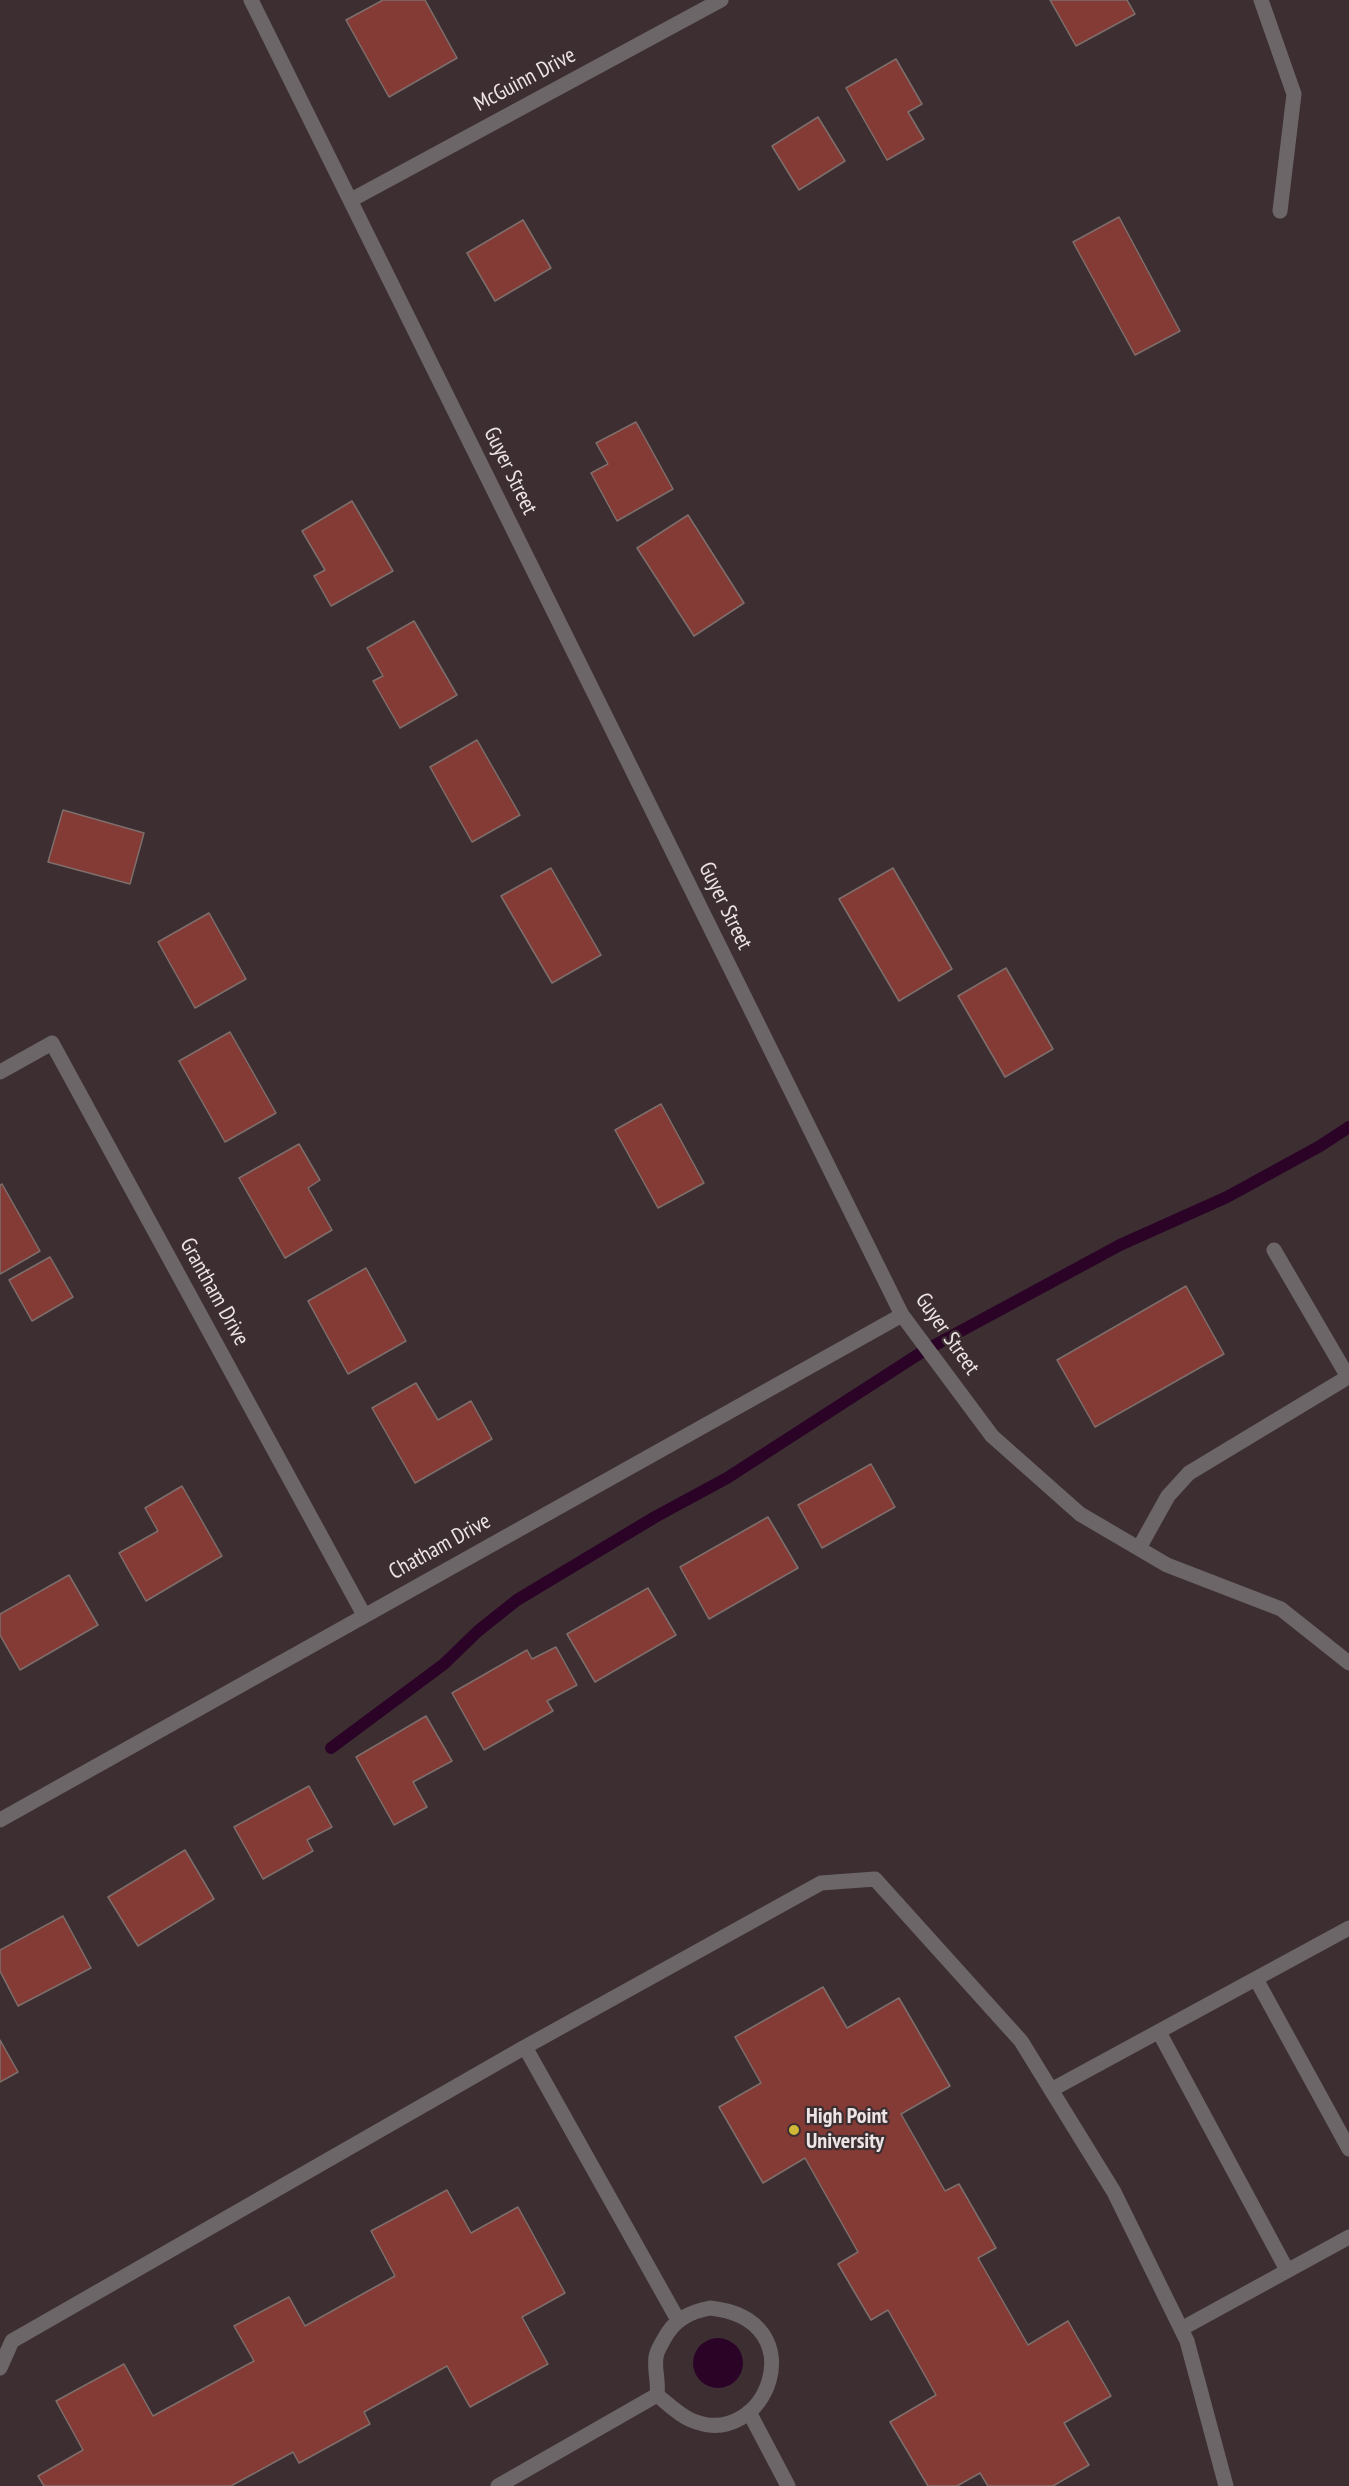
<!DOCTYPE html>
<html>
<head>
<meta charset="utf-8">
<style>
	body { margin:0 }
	canvas { display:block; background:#3d2f31 }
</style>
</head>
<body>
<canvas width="1349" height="2486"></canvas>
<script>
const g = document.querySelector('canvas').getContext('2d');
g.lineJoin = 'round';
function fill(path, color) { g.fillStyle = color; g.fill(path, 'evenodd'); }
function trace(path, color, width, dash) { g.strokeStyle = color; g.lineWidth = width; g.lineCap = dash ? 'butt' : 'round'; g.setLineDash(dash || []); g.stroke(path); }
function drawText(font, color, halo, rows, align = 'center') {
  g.font = font + ' "PT Sans Narrow",sans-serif'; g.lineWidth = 4.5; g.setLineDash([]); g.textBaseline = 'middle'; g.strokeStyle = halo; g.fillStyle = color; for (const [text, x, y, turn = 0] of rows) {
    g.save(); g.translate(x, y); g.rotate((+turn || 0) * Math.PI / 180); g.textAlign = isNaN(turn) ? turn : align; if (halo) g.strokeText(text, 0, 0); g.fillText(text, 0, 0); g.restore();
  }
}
const water = new Path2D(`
	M693 2363a25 25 0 1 1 50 0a25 25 0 1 1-50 0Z`);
const stream = new Path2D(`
	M331,1748L444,1664L478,1631L517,1600L655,1517L727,1478L922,1352L1120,1245L1227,1197L1320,1146L1349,1127`);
const building = new Path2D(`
	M383,0H425L457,58L389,97L346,20Z
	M1050,0H1127L1135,14L1076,46Z
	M896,59L922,104L908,112L924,139L887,160L846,88Z
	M818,117L845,161L799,190L772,146Z
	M1119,217L1180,331L1135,355L1073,242Z
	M523,220L551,268L495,301L467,253Z
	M636,422L673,489L617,521L591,473L608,464L596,443Z
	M352,501L393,571L331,606L314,576L325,570L302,531Z
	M688,515L744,603L694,636L637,548Z
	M414,621L457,695L400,728L373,681L383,676L367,648Z
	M477,740L520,815L472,842L430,767Z
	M63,810L144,833L130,884L48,862Z
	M551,868L601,955L552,983L501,896Z
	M893,868L952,969L899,1001L839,899Z
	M209,913L246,979L195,1008L158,942Z
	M1006,968L1053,1049L1005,1077L958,996Z
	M230,1032L276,1113L225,1142L179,1061Z
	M661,1104L704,1183L658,1208L615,1130Z
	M299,1144L320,1180L308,1188L332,1230L285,1258L239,1178Z
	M2,1184L40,1251L0,1274V1185Z
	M50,1257L73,1297L32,1321L9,1280Z
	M366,1268L406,1341L348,1374L308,1301Z
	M1186,1286L1224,1354L1095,1427L1057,1360Z
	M416,1383L438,1420L471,1401L492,1439L415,1483L372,1408Z
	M871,1464L895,1507L822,1548L798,1505Z
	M182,1486L222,1556L146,1601L119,1553L158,1531L145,1508Z
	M768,1517L798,1568L709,1619L680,1567Z
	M69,1575L98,1625L20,1670L0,1635V1614Z
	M648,1588L676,1635L595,1682L567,1634Z
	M556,1647L577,1685L547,1701L553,1711L484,1750L452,1693L527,1650L532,1659Z
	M426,1716L452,1761L413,1782L427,1807L394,1825L356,1757Z
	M309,1786L332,1827L307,1840L313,1851L263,1879L234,1827Z
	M185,1850L214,1899L138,1946L108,1897Z
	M63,1916L91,1968L18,2006L0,1971V1950Z
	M823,1987L847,2028L899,1998L950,2086L901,2114L945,2191L959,2184L996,2248L978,2258L1028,2345L1068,2321L1111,2396L1064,2423L1089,2465L1053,2486H988L980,2473L957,2486H928L890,2422L936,2395L888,2310L871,2320L838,2264L858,2252L805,2158L763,2183L719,2107L761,2083L735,2037Z
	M0,2040L18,2072L0,2082Z
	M447,2190L471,2233L518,2207L565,2293L522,2317L548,2364L470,2407L447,2366L364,2412L370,2424L299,2463L293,2452L231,2486H44L38,2476L83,2450L56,2401L124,2364L153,2416L254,2361L234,2326L289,2297L305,2326L395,2276L371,2231Z`);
const service = new Path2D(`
	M1139,1548L1168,1496L1189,1473L1348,1377L1274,1250
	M1256,1979L1349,2149
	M1159,2032L1287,2270
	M525,2047L821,1883L875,1879L1021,2041L1114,2192L1187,2341L1226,2486
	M1051,2090L1349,1928
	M710,2308C818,2319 766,2453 691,2420C679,2415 667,2403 657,2395C659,2382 654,2370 656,2357C657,2350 661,2345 664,2339C674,2320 689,2312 710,2308Z
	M1181,2329L1349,2237
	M0,2368L12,2341L525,2047L678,2320
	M749,2412L788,2486
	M498,2486L657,2395`);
const minor = new Path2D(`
	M251,0L902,1315L992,1436L1080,1514L1167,1565L1281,1609L1349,1663
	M1261,0L1294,94L1280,211
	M351,200L721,0
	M0,1072L52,1043L364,1615
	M0,1820L902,1315`);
const markers = [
	[794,2130,6,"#cfb837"]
];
const streetNames = [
	["McGuinn Drive",525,80,-28],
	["Guyer Street",510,471,64],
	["Guyer Street",725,906,64],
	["Grantham Drive",214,1292,61],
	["Guyer Street",947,1334,55],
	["Chatham Drive",440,1547,-29]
];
const poiNames = [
	["High Point",806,2117],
	["University",806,2142]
];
fill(water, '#2a0327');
trace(stream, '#2a0327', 12);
fill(building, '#843a35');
trace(building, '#7e6e6c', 1.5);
trace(service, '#6c6669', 15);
trace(minor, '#6c6669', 15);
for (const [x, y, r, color] of markers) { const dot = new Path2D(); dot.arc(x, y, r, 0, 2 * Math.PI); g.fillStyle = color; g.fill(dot); trace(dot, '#3d2f31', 2); }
drawText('22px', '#ede4e5', '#3d2f31', streetNames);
drawText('bold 22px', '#ede4e5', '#3d2f31', poiNames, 'left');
</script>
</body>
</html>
